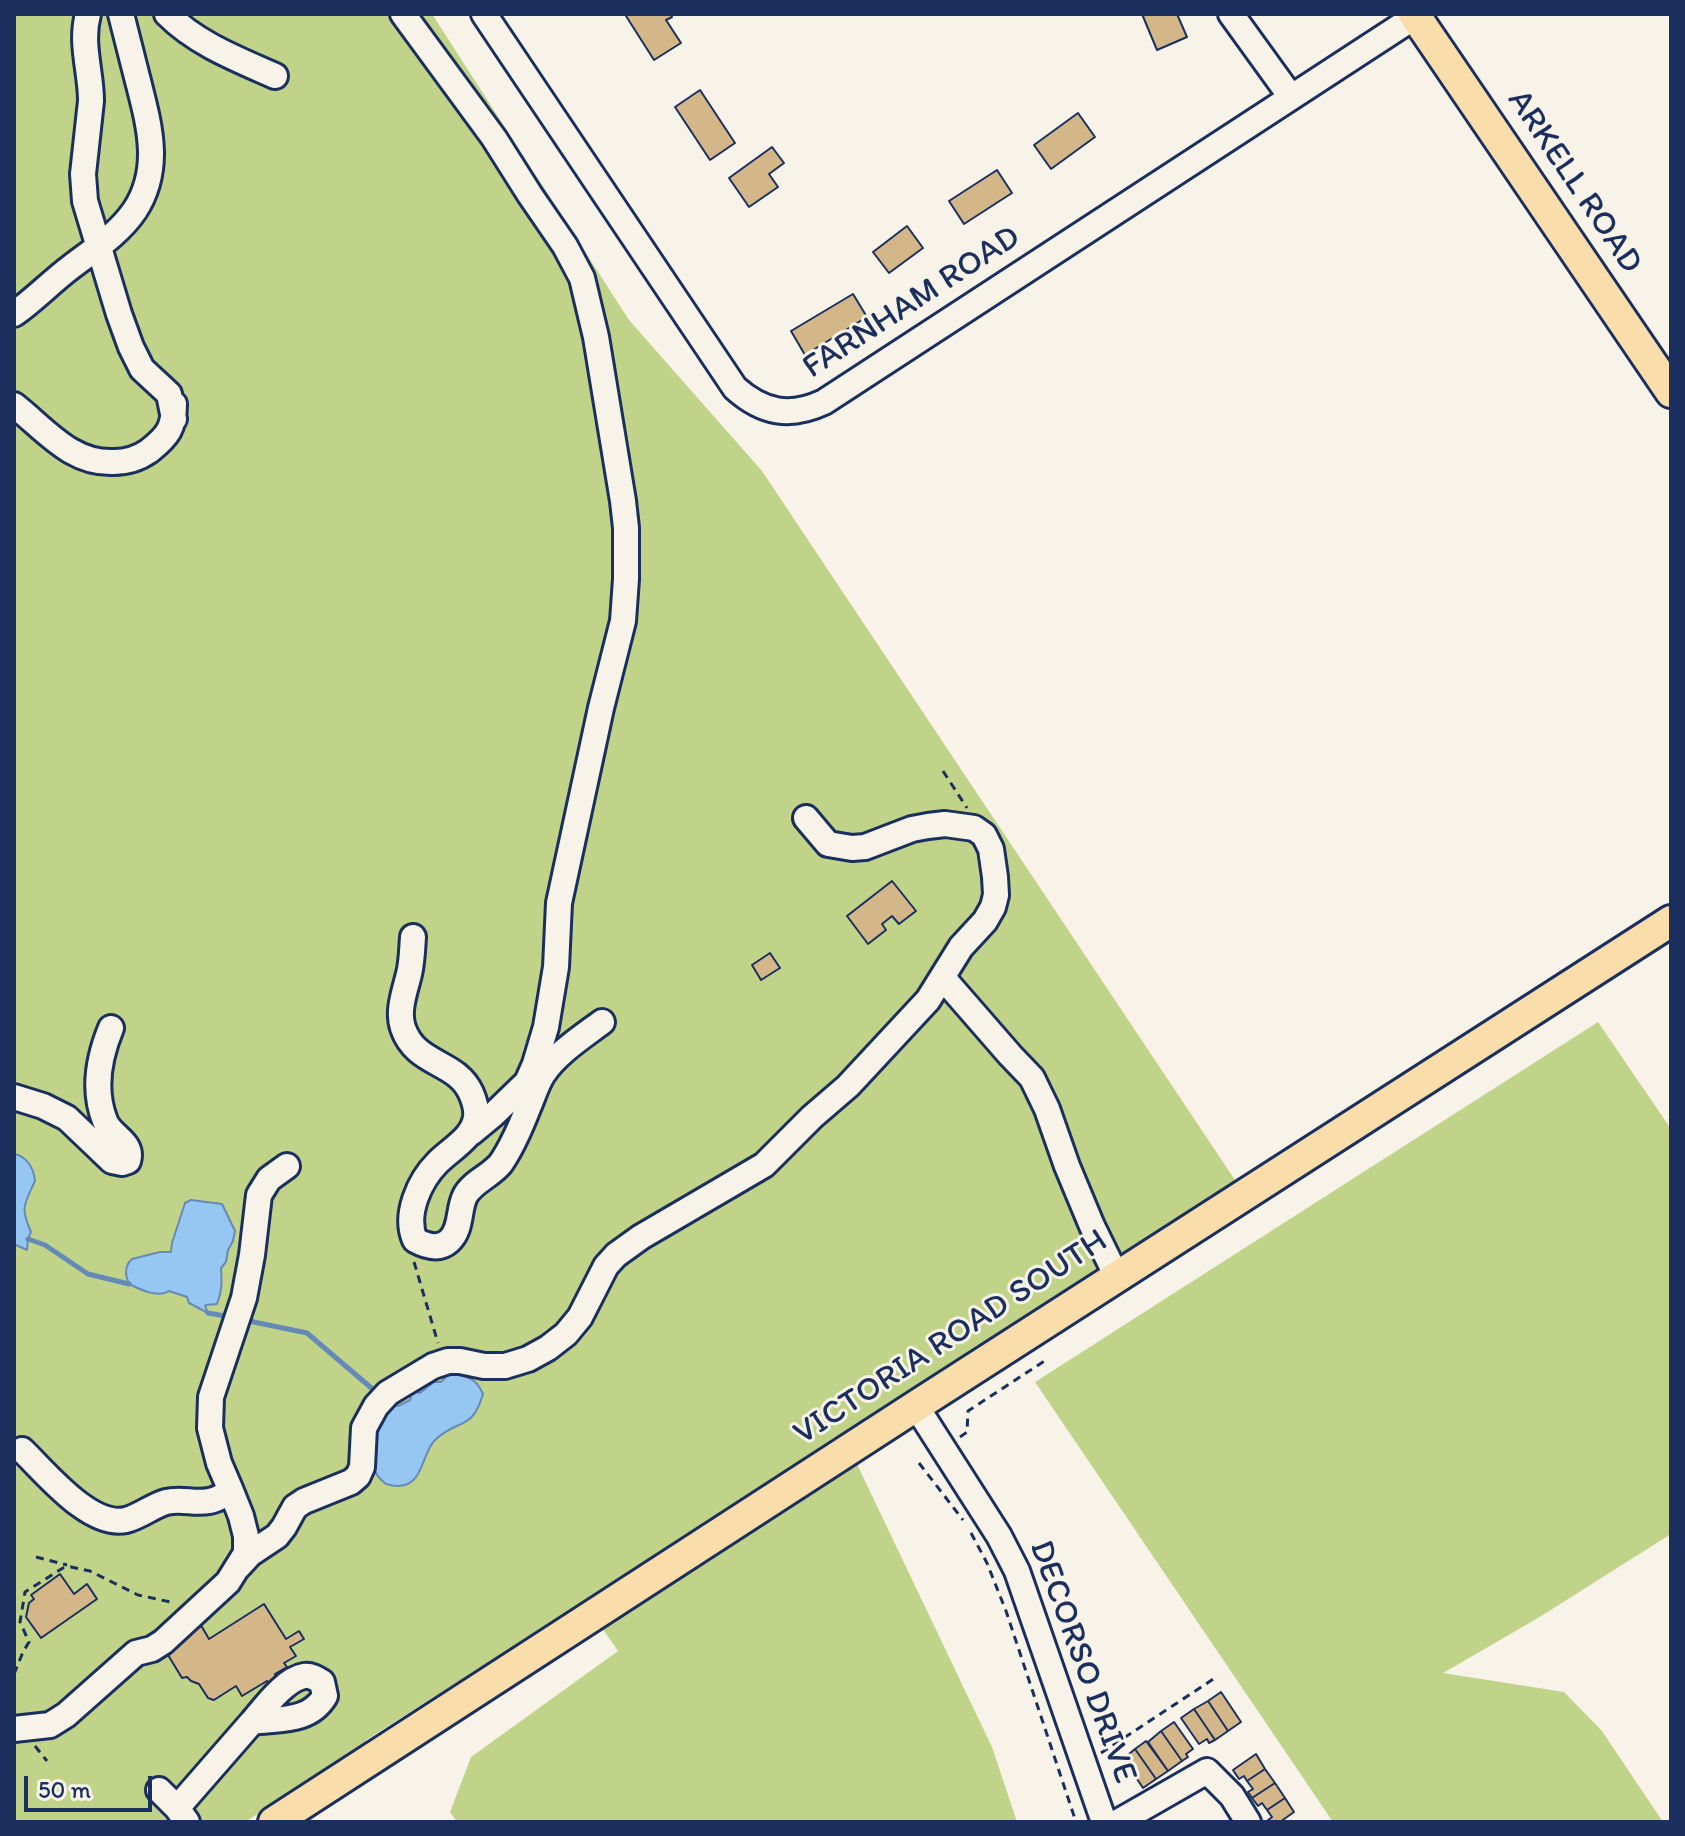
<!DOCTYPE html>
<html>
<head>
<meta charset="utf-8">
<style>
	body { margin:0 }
	#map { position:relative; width:1685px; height:1836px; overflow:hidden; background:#f7f3e8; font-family:Itim,sans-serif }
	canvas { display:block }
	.frame { position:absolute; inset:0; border:16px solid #1b2f5e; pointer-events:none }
	.scale { position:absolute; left:24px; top:1776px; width:128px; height:36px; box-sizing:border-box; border:4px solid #1b2f5e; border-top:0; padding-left:10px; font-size:24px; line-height:28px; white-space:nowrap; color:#1b2f5e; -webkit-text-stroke:6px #f7f3e8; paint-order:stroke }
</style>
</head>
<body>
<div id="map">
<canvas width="1685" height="1836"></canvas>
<div class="frame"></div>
<div class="scale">50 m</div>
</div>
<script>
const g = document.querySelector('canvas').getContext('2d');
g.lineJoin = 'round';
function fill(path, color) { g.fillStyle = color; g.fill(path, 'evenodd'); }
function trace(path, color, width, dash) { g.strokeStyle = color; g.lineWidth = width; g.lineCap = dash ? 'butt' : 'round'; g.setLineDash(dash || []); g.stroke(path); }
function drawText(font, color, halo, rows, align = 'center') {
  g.font = font + ' Itim,sans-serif'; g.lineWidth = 6; g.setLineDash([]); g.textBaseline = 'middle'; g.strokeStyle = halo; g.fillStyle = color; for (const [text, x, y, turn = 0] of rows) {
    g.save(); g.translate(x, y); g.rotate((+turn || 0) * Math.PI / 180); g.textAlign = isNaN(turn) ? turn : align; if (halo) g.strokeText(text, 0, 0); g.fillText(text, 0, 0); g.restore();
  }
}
const green = new Path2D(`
	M14,14H432L629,320L762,471L1237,1183L844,1437L992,1747L1017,1822H457L450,1812L471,1757L618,1651L584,1602L366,1740L367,1744L245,1822H14Z
	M1598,1022L1671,1129V1534L1538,1618L1443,1673L1564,1692L1602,1731L1663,1822H1333L1035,1382Z`);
const water = new Path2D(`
	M14,1154C27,1156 34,1169 35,1181C24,1205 20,1207 31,1232L28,1239L27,1250L14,1244Z
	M191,1200L222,1204L235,1231L233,1241L228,1250L226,1262L221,1268C222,1282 222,1291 217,1304L206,1305L205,1306L208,1313L189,1303L187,1297L169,1291C158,1298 141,1290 129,1284C125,1275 124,1266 132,1259L160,1252H171L172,1243L185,1203Z
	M456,1374C470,1377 477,1380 483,1394C472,1432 458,1418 435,1440C419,1456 425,1495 386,1484C378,1478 375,1473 373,1464C367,1437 381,1421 394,1399L395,1405L398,1406L410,1400L412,1393L409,1390L417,1388V1392L420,1393L434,1382H441L447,1376Z`);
const stream = new Path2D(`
	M28,1239L45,1245L88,1274L129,1284
	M208,1313L231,1317
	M244,1320L307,1333L376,1392`);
const building = new Path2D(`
	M628,14H670L672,17L666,20L681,43L654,60L626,16Z
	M1142,14H1177L1187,37L1157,50Z
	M700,90L735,143L710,160L675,107Z
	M1078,113L1095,137L1051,169L1034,145Z
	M772,147L784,163L769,174L778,187L749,207L729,178Z
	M997,170L1012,193L964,224L949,201Z
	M907,226L923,248L889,273L873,252Z
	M853,294L867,317L805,355L791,331Z
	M892,881L916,911L899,924L892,916L882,924L886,930L868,944L847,916Z
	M770,953L780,968L761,980L752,965Z
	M60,1574L74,1594L87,1584L97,1599L41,1638L26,1617L29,1603L34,1599L31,1595Z
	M264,1604L286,1639L299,1631L304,1639L290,1647L296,1656L284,1663L287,1667L275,1674L278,1680L269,1685L267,1681L242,1696L236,1686L214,1700L208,1698L199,1684L191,1681L187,1677L182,1678L168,1655L172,1642L191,1626L202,1627L209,1639Z
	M1221,1692L1241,1722L1228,1731L1208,1701Z
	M1208,1701L1228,1731L1215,1740L1194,1709Z
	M1194,1709L1215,1740L1209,1743L1207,1739L1199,1744L1181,1718Z
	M1174,1722L1193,1749L1186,1754L1188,1757L1182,1761L1161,1731Z
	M1161,1731L1182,1761L1168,1771L1148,1742Z
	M1146,1741L1168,1771L1156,1779L1135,1749Z
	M1135,1749L1156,1779L1143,1788L1135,1776L1134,1777L1123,1759Z
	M1256,1754L1265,1769L1247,1781L1244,1776L1239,1779L1233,1770Z
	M1265,1769L1275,1783L1252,1798L1248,1792L1253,1789L1247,1781Z
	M1275,1783L1285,1798L1267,1810L1262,1803L1258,1806L1252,1798Z
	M1285,1798L1294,1812L1280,1822H1268L1267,1821L1272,1817L1267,1810Z`);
const path = new Path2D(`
	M943,771L967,808
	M414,1262L438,1343
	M960,1437L967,1432L968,1411L1046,1360
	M919,1463L963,1520
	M971,1533L987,1563L1006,1611L1076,1822
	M36,1557L67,1565
	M14,1674L23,1652L29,1642L20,1622L25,1592L63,1568L71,1567L90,1571L138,1595L175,1603
	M35,1746L47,1761
	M1101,1753L1218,1676`);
const minor = new Path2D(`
	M88,14C80,44 91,71 91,101L83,174L85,201L119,314L131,347L142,369L169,394L174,419
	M167,14C197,44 237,59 275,76
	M403,14L494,138L530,195L565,246L582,278L596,337L623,501L626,528V579L623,621L601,708L559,903L556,967L546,1027L535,1064L527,1082L494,1114L471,1133
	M484,14L735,388C763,413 790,418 824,402L1419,14
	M1231,14L1291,97
	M14,314C34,300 51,282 71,267C93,250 119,234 135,210C161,170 150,128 139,85C133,62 127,38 121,14
	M14,405C46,430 71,464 114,462C127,462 139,458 149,451C168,436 174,428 174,404
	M413,937C412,950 412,962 409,974C405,991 397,1011 403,1028C416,1066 456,1060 471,1093C474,1100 477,1109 476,1117C473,1138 452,1148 438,1162C419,1181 404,1215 415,1240C426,1246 439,1250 449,1241C462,1229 458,1210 465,1196C472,1182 491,1176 501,1163C512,1147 521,1126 528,1108C533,1097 536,1085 543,1074C557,1053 582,1037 602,1022
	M943,978L1010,1055L1032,1078L1047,1109L1067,1166L1092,1226L1117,1277
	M14,1097L43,1106L67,1118L112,1161L122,1163L128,1161C134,1142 111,1137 105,1121C93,1091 99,1057 111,1028
	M916,1406L999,1536L1017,1571L1104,1822
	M22,1450C46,1473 90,1528 126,1520C141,1516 152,1506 166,1502C181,1498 194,1504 209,1501C217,1500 224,1495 231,1491L219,1463L210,1428L211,1397L244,1298L252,1255L259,1195L269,1179L287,1166
	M238,1567L250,1554L277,1536L284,1527L295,1507L304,1501L351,1482L358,1476L362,1467L364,1428L376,1406L388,1393L433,1366L448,1361H460L484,1366H505L528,1359L548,1348L566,1334L580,1317L606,1266L616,1255L641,1237L764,1165L812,1117L848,1086L928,1000L961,947L985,921L993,907L996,895L995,877L991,849L984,835L974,828L945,824L928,826L912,829L865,847L852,848L828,844L806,818
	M14,1729L50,1725L66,1715L136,1653L152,1649L163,1642L228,1582L246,1553V1536L241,1516L231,1491
	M159,1790L177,1808L187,1822
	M177,1808L252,1722C278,1718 309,1723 325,1696L322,1682C317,1679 311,1675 304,1676C285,1679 264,1708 252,1722
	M1118,1822L1207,1771L1232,1796L1248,1822`);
const major = new Path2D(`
	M1414,14L1671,392
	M274,1822L916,1406L1671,921`);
const streetNames = [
	["ARKELL ROAD",1574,182,56],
	["FARNHAM ROAD",912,303,-33],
	["VICTORIA ROAD SOUTH",951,1338,-33],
	["DECORSO DRIVE",1082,1662,70]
];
fill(green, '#c0d388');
fill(water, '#96c7f2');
trace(water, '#658ab7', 2);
trace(stream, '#658ab7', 5);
fill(building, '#d3b788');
trace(building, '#1b2f5e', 2);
trace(minor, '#1b2f5e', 30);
trace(major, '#1b2f5e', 36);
trace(path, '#1b2f5e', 3, [8, 6]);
trace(minor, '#f7f3e8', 24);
trace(major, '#f9ddab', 30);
drawText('34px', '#1b2f5e', '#f7f3e8', streetNames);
</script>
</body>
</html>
